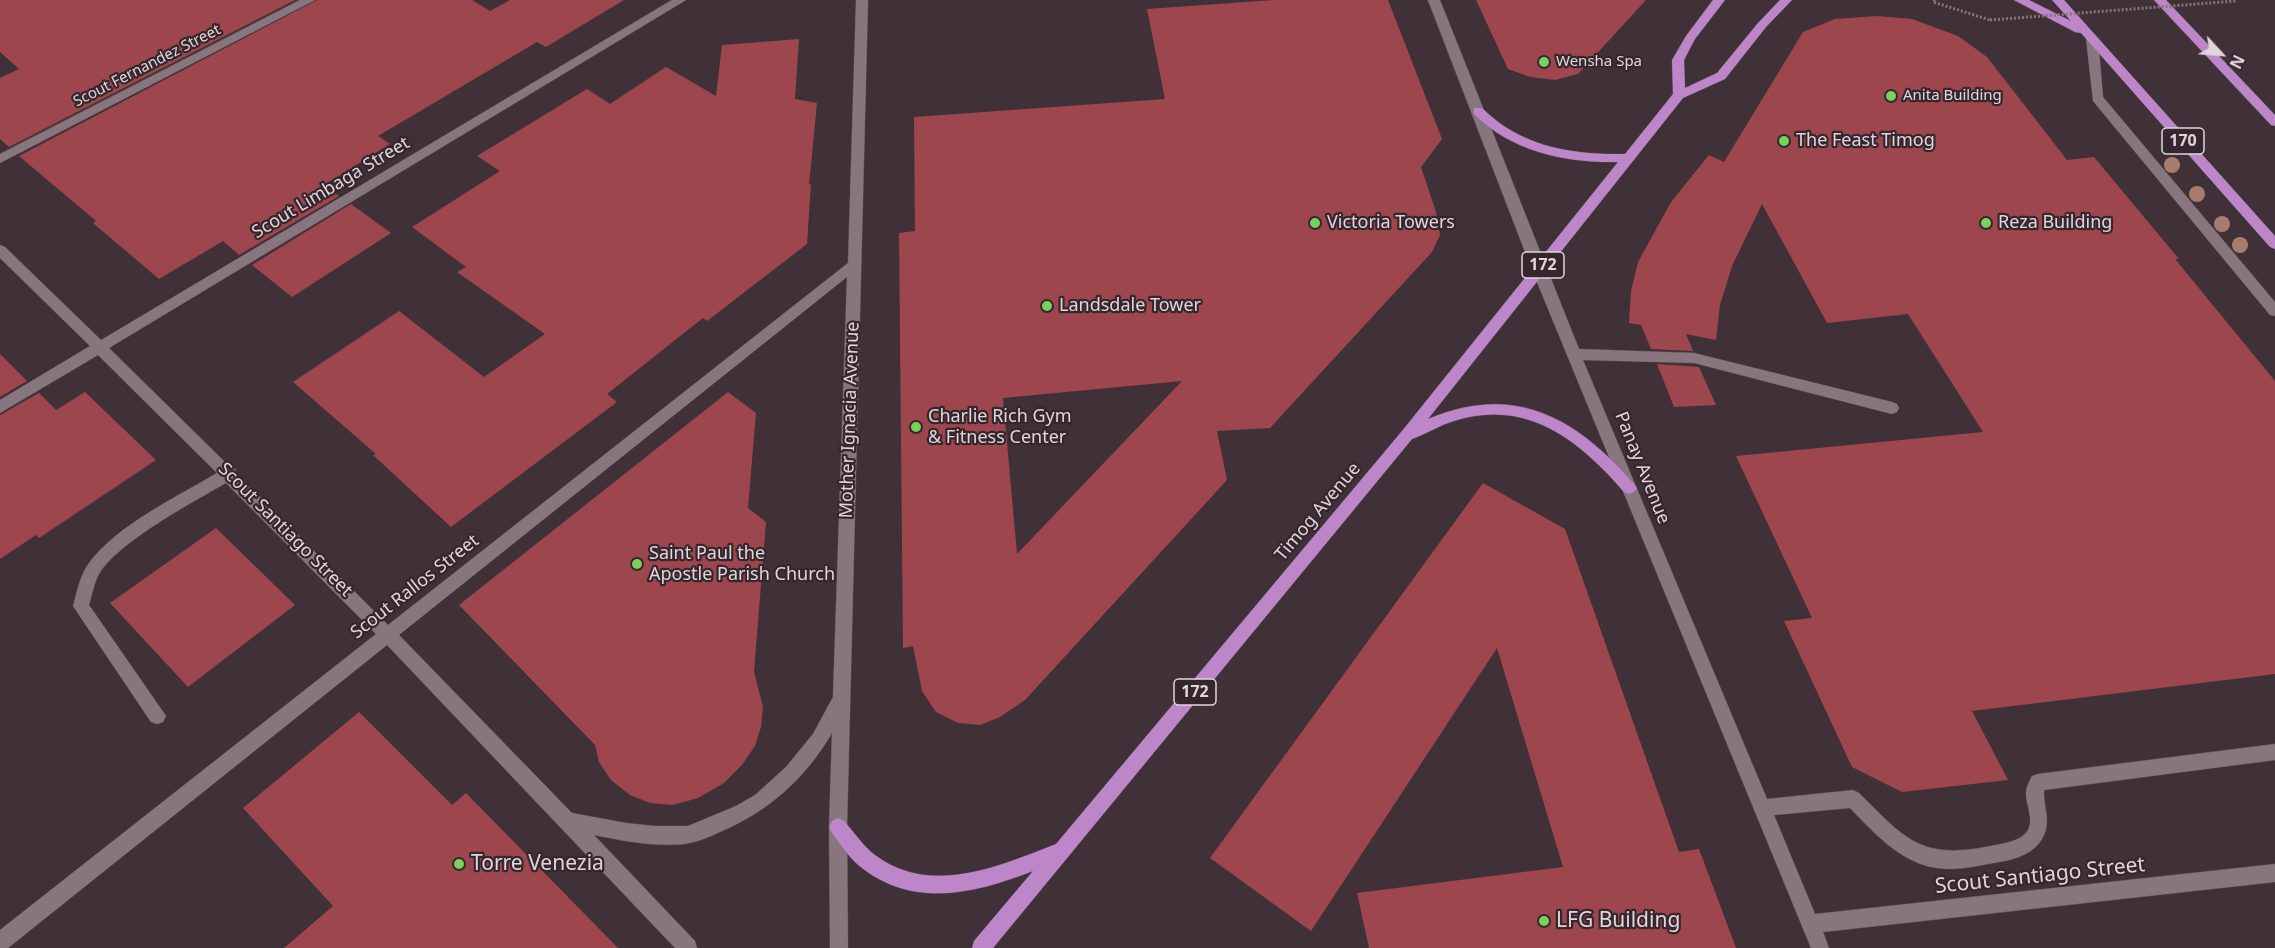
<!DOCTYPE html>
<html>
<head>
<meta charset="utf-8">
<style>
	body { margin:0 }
	#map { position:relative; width:2275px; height:948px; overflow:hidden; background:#403138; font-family:"Noto Sans",sans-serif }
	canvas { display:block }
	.north { position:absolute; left:2191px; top:24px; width:60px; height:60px; -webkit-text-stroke:4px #36272e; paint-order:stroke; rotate:116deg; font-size:16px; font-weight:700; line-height:24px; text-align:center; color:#e0d6da }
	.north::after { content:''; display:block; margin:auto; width:21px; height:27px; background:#e0d6da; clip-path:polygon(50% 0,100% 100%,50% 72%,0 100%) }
</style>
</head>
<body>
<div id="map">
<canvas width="2275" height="948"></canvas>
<div class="north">N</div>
</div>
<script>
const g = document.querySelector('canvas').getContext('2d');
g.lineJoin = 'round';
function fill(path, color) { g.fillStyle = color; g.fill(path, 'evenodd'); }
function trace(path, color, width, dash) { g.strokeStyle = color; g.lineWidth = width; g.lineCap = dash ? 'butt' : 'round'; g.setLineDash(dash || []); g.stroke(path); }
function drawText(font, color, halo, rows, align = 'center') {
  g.font = font + ' "Noto Sans",sans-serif'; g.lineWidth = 4.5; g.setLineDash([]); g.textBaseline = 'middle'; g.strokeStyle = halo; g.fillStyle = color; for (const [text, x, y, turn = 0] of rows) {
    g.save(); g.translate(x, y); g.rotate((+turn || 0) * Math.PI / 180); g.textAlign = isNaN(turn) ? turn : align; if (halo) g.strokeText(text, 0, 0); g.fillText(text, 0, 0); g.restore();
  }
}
const building = new Path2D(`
	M0,0H295L9,147L0,139V78L19,69L0,52Z
	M317,0H472L490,11L510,0H624L546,47L537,42L378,136L390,144L324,185L339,196L239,255L223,241L159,279L93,223L96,221L19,156Z
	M1274,0H1388L1442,139L1421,167L1436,212L1440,235L1432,252L1270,428L1217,431L1227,480L1025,700L1000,717L980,725L958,723L936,712L922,691L913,646L903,648L899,233L915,231L914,117L1165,99L1147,9ZM1182,381L1017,554L1003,398Z
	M1476,0H1646L1578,74L1555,80L1530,77L1508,69Z
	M1877,16L1912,19L1958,36L1987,57L2067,160L2094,157L2179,259H2175L2275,381V674L1972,711L2008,780L1902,792L1852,767L1784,621L1812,618L1736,456L1983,432L1908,314L1827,323L1762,204L1732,266L1720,305L1716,340L1686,334L1693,351L1651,349L1641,325L1629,323L1631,291L1638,262L1671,202L1709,155L1724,162L1803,32L1835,19Z
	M799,39L795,99L817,103L809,185L811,183L807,244L707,321L703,318L607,394L617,402L451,527L373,455L376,454L293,382L399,311L484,377L545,334L457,272L466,267L412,227L500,171L477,156L587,89L610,104L666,67L716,96L722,45Z
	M351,204L391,233L292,297L252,265Z
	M0,354L27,381L0,397Z
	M1657,364L1699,367L1716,405L1674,407Z
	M85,392L156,460L39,538L36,535L0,559V415L39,393L56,410Z
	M728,392L756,413L748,508L766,522L754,672L763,707L761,727L755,746L742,765L724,783L698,798L673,805L650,803L630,795L611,780L599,762L595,745L459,605Z
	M1483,483L1565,529L1679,852L1699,849L1736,948H1369L1357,893L1563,867L1497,648L1311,931L1210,858Z
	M216,528L295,605L188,687L110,603Z
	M359,712L452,805L466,793L618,948H284L333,906L243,808Z`);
const path = new Path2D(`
	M1935,0L1933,2L1990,20`);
const minor = new Path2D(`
	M300,0H315L0,163V154Z
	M672,0H686L109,348L230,467L235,469L237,474L388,625L848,263L856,0H868L847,827L848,948H830L829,827L832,733C805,779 769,811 720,832C709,837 697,842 685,844C655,847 623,841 594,835L695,941L697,948H675L387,645L8,948H0V930L376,634L226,483C193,502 118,542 99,574C94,583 92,595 89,605L166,716L163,722L157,724L151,722L73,606C77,592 80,575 89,563C117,525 177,497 217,473L98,355L0,413V400L90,346L0,258V245L5,247L101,340ZM847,277L833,697L813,734L786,767L755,795L736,806L688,826H655L626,823L572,813L399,635Z
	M1428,0H1440L1579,349L1694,353L1892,402L1897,404L1899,408L1897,412L1892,414L1694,363L1583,360L1767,799L1853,790L1859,793C1906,840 1921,860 1991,846C2003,843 2021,842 2028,830C2034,820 2026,804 2026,794C2026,787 2029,782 2032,776L2038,774L2275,744V760L2044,790C2043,805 2051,820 2044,835C2036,853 2017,859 1999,862C1982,865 1966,869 1949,869C1906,869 1877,836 1850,808L1774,815L1815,914L2275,864V882L1823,932L1829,948H1811L1532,270Z
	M2092,34L2098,38L2103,97L2275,302V316L2270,315L2093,101L2086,38Z`);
const major = new Path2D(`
	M1713,0H1725L1695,39L1684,60L1685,88L1717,73L1758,23L1780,0H1792L1766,27L1725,79L1683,98L1428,419C1515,382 1577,418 1634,484L1637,488L1634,492L1629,494L1624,492C1579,440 1527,398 1454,421C1440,425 1426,434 1412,439L993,948H972L974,941L1033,871C976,893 915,909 862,868C850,859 841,845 832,833L829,827L832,821L838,818L844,821C854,832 863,846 875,855C931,897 999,866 1056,844L1402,431L1618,162C1566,163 1512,152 1474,114V108H1482C1521,147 1572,155 1625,154L1673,94L1672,60L1686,36Z
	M2014,0H2029L2071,21L2052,0H2064L2275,236V249L2270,247L2081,33L2075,32Z
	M2154,0H2166L2275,115V126L2271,125Z`);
const pathBridge = new Path2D(`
	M1990,20L2236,1`);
const trees = [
	[2172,165],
	[2197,194],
	[2222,224],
	[2240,245]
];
const markers = [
	[1544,62,6,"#76d25a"],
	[1891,96,6,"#76d25a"],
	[1784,141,6,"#76d25a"],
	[1315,223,6,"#76d25a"],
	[1986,223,6,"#76d25a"],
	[1047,306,6,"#76d25a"],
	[916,427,6,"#76d25a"],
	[637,564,6,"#76d25a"],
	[459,864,6,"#76d25a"],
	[1544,921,6,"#76d25a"]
];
const farPoinames = [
	["Wensha Spa",1556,62],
	["Anita Building",1903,96]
];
const farStreetnames = [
	["Scout Fernandez Street",147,66,-27]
];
const shields = [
	[2183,141,42],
	[1543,265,42],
	[1195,692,42]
];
const shieldNames = [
	["170",2183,141],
	["172",1543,265],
	["172",1195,692]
];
const poiNames = [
	["The Feast Timog",1796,141],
	["Victoria Towers",1327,223],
	["Reza Building",1998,223],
	["Landsdale Tower",1059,306],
	["Charlie Rich Gym",928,417],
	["& Fitness Center",928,438],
	["Saint Paul the",649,554],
	["Apostle Parish Church",649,575]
];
const streetNames = [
	["Scout Limbaga Street",331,188,-31],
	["Mother Ignacia Avenue",850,420,-88],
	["Panay Avenue",1642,468,68],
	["Timog Avenue",1318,512,-50],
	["Scout Santiago Street",285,530,45],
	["Scout Rallos Street",415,587,-38]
];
const nearPoinames = [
	["Torre Venezia",471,864],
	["LFG Building",1556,921]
];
const nearStreetnames = [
	["Scout Santiago Street",2040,876,-6]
];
fill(building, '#9e464d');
trace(minor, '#5a4e54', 1);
trace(major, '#5a4e54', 1);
trace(path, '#83767c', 3, [2, 2]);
fill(minor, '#88767e');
fill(major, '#bc86c8');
trace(pathBridge, '#83767c', 3, [2, 2]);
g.fillStyle = '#a77c6d';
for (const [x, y] of trees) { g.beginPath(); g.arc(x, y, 8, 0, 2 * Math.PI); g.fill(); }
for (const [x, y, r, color] of markers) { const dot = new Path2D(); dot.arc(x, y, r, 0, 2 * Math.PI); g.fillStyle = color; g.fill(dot); trace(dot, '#36272e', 2); }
drawText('15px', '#e0d6da', '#36272e', farPoinames, 'left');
drawText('15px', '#e0d6da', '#36272e', farStreetnames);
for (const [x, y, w] of shields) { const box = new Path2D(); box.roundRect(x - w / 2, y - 13, w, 26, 4.5); g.fillStyle = '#36272e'; g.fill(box); trace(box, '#e0d6da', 1.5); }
drawText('bold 16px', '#e0d6da', null, shieldNames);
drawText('18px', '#e0d6da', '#36272e', poiNames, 'left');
drawText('18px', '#e0d6da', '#36272e', streetNames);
drawText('21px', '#e0d6da', '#36272e', nearPoinames, 'left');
drawText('21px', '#e0d6da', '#36272e', nearStreetnames);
</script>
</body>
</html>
